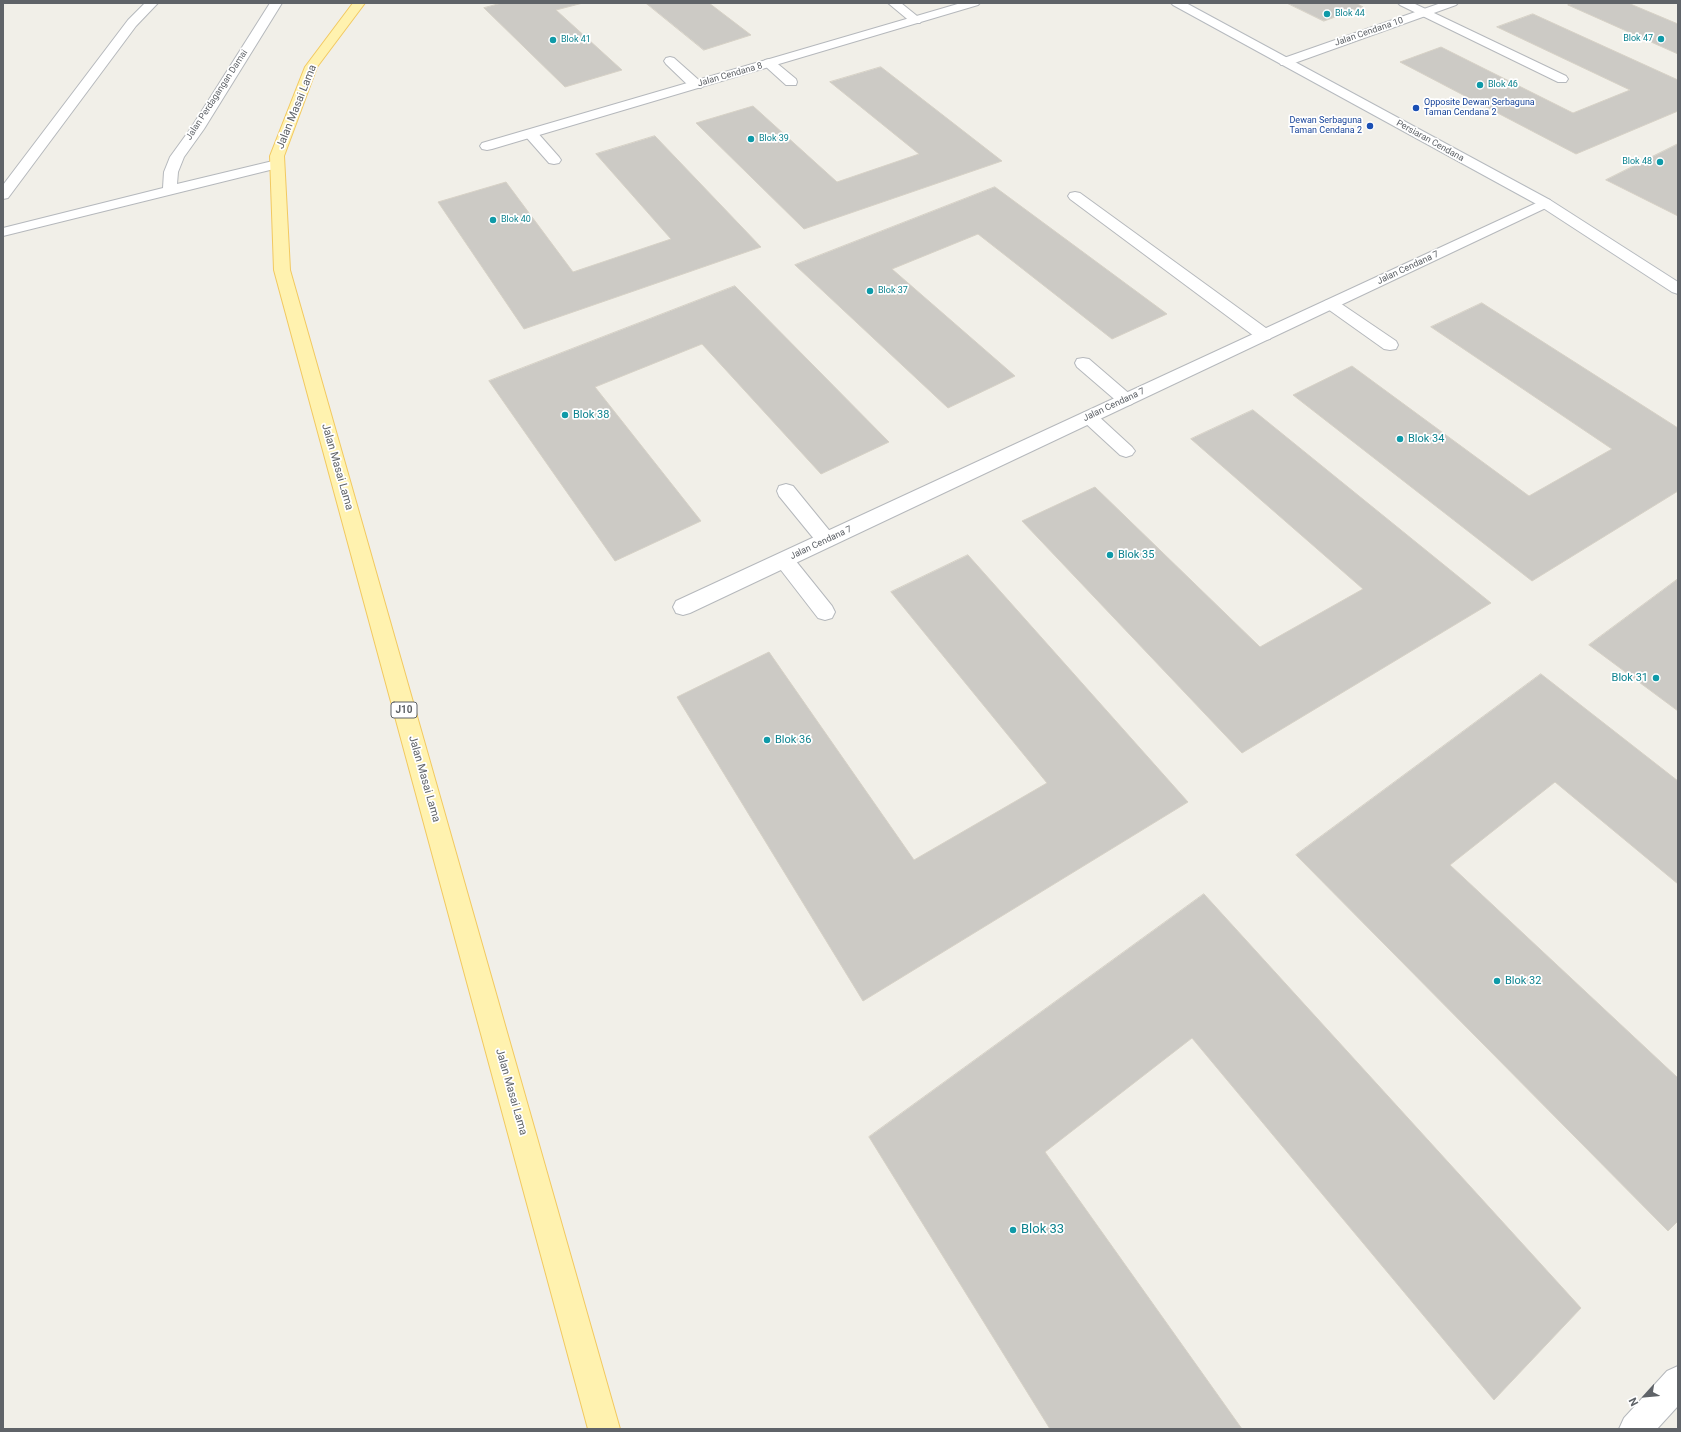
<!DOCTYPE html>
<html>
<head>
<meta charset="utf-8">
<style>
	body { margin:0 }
	#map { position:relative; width:1681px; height:1432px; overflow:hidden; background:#f1efe8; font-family:Roboto,sans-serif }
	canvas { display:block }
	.frame { position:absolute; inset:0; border:4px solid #5f6368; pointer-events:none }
	.north { position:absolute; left:1625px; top:1376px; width:40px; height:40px; -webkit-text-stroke:3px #fff; paint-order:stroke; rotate:243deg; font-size:11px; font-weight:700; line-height:16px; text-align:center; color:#5f6368 }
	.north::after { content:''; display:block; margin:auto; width:14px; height:18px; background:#5f6368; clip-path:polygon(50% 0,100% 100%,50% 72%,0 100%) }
</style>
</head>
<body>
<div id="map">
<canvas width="1681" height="1432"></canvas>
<div class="frame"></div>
<div class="north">N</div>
</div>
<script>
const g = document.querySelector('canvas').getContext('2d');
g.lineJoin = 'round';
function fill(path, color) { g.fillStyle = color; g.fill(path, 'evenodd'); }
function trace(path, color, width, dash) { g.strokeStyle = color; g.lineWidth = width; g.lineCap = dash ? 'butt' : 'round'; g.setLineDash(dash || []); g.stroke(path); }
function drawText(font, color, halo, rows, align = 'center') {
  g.font = font + ' Roboto,sans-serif'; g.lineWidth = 3.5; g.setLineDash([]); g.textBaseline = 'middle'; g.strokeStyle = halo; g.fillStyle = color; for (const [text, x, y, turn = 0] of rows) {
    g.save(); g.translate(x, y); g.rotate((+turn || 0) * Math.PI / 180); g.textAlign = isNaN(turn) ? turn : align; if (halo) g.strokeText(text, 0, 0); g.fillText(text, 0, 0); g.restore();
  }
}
const building = new Path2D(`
	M502,3H583L556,10L622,70L565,87L484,8Z
	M646,3H709L751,35L704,50Z
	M1287,3H1356L1363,7L1324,21Z
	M1575,3H1628L1678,24V54L1568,5Z
	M1533,14L1678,80V111L1576,154L1400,62L1441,47L1573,113L1630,90L1497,27Z
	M881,67L1002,161L804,229L696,123L753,106L837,182L919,154L830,82Z
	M655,136L761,247L524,329L438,202L506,182L573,272L671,239L596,154Z
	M1678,144V216L1606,180Z
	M995,187L1167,314L1112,339L978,234L892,269L1015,376L948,408L795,265Z
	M735,286L889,442L821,474L702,344L595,387L701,521L615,561L489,381Z
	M1482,303L1678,428V491L1532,581L1293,395L1352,366L1529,496L1612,449L1431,327Z
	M1253,410L1491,603L1242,753L1022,521L1095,487L1260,647L1363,589L1191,439Z
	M968,555L1188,802L863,1001L677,697L769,652L914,860L1047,783L891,592Z
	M1678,579V711L1589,645Z
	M1541,674L1678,781V884L1555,782L1450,865L1678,1078V1221L1668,1231L1296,855Z
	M1204,894L1581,1308L1494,1400L1192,1038L1045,1152L1242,1429H1050L869,1137Z`);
const lane = new Path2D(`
	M145,3H158L136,26L8,198L3,199V185L128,20Z
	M888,3H901L922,20L920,23H912Z
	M1398,3H1413L1566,76L1568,79L1566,82H1558L1400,5Z
	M670,57L674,58L701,82L702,85L701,88H691L666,64L664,61L666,58Z
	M769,59L773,60L796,79L797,82L796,85H786L765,66L763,63L765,60Z
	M531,130L536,131L559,157L561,160L559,163L554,164L549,163L526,137L524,134L526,131Z
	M1075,192L1080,193L1270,331L1272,335L1270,339L1264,340L1258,339L1070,199L1068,196L1070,193Z
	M1331,299L1337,301L1396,341L1398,345L1396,349L1390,350L1384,349L1325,307L1323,304L1325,301Z
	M1083,358L1089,359L1132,396L1135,400L1132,404L1126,406L1120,404L1077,367L1075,363L1077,359Z
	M1089,411L1095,413L1132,447L1135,451L1132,455L1126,457L1120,455L1083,421L1080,417L1083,413Z
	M786,484L793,486L833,535L836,540L833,545L826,547L819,545L779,496L777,491L779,486Z
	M784,553L791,555L832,606L835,612L832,618L825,620L818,618L777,565L774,560L777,555Z`);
const street = new Path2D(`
	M270,3H282L204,129L184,157L178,172L177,184L277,160L282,161L284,164L282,167L3,236V228L163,188L164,172L170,157L191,128Z
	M961,3H980L978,5L492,149L487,150L482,149L480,146L482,143Z
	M1441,3H1458L1456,5L1289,65H1281L1279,62L1281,59Z
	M1545,199L1550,200L1552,203L1550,206L690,613L683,615L676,613L673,607L676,601Z
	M1678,1366V1406L1657,1429H1619L1624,1418L1667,1371Z`);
const secondary = new Path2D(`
	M1171,3H1186L1550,200L1678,282V294L1672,292L1540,206L1173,5Z`);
const primary = new Path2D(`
	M353,3H365L317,67L284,156L290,270L620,1429H588L274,270L270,156L305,67Z`);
const markers = [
	[1327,14,4,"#0f9aa8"],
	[1661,39,4,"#0f9aa8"],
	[553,40,4,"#0f9aa8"],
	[1480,85,4,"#0f9aa8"],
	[1416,108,4,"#1a4fb4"],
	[1370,126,4,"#1a4fb4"],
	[751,139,4,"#0f9aa8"],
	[1660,162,4,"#0f9aa8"],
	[493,220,4,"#0f9aa8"],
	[870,291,4,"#0f9aa8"],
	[565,415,4,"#0f9aa8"],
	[1400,439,4,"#0f9aa8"],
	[1110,555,4,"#0f9aa8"],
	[1656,678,4,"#0f9aa8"],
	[767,740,4,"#0f9aa8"],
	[1497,981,4,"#0f9aa8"],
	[1013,1230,4,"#0f9aa8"]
];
const farCulturenames = [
	["Blok 44",1335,14],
	["Blok 47",1653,39,"right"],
	["Blok 41",561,40],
	["Blok 46",1488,85],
	["Blok 39",759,139],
	["Blok 48",1652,162,"right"],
	["Blok 40",501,220],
	["Blok 37",878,291]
];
const farStreetnames = [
	["Jalan Cendana 10",1369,32,-19],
	["Jalan Cendana 8",730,75,-16],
	["Jalan Perdagangan Damai",217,95,-57],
	["Persiaran Cendana",1430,141,29],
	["Jalan Cendana 7",1408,268,-25],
	["Jalan Cendana 7",1114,405,-25],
	["Jalan Cendana 7",821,543,-25]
];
const farTransitnames = [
	["Opposite Dewan Serbaguna",1424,103],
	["Taman Cendana 2",1424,113],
	["Dewan Serbaguna",1362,121,"right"],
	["Taman Cendana 2",1362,131,"right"]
];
const shields = [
	[404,710,26]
];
const shieldNames = [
	["J10",404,710]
];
const streetNames = [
	["Jalan Masai Lama",297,107,-68],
	["Jalan Masai Lama",337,467,74],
	["Jalan Masai Lama",424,779,74],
	["Jalan Masai Lama",511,1092,74]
];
const cultureNames = [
	["Blok 38",573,415],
	["Blok 34",1408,439],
	["Blok 35",1118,555],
	["Blok 31",1648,678,"right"],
	["Blok 36",775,740],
	["Blok 32",1505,981]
];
const nearCulturenames = [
	["Blok 33",1021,1230]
];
fill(building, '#cccac5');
trace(building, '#d6d1c6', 1);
trace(lane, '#b5b8bc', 2);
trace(street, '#b5b8bc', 2);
trace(secondary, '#b6babf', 2);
trace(primary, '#f2c960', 2);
fill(lane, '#fff');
fill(street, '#fff');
fill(secondary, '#fff');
fill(primary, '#fff2af');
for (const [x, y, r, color] of markers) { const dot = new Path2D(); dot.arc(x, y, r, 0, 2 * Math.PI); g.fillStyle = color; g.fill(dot); trace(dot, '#fff', 1.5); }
drawText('9px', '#0d838f', '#fff', farCulturenames, 'left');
drawText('9px', '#5f6368', '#fff', farStreetnames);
drawText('9px', '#164399', '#fff', farTransitnames, 'left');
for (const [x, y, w] of shields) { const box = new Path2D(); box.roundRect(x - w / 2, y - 8, w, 16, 3); g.fillStyle = '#fff'; g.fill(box); trace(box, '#5f6368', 1); }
drawText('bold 10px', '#5f6368', null, shieldNames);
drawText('11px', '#5f6368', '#fff', streetNames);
drawText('11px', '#0d838f', '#fff', cultureNames, 'left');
drawText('13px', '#0d838f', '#fff', nearCulturenames, 'left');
</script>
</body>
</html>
